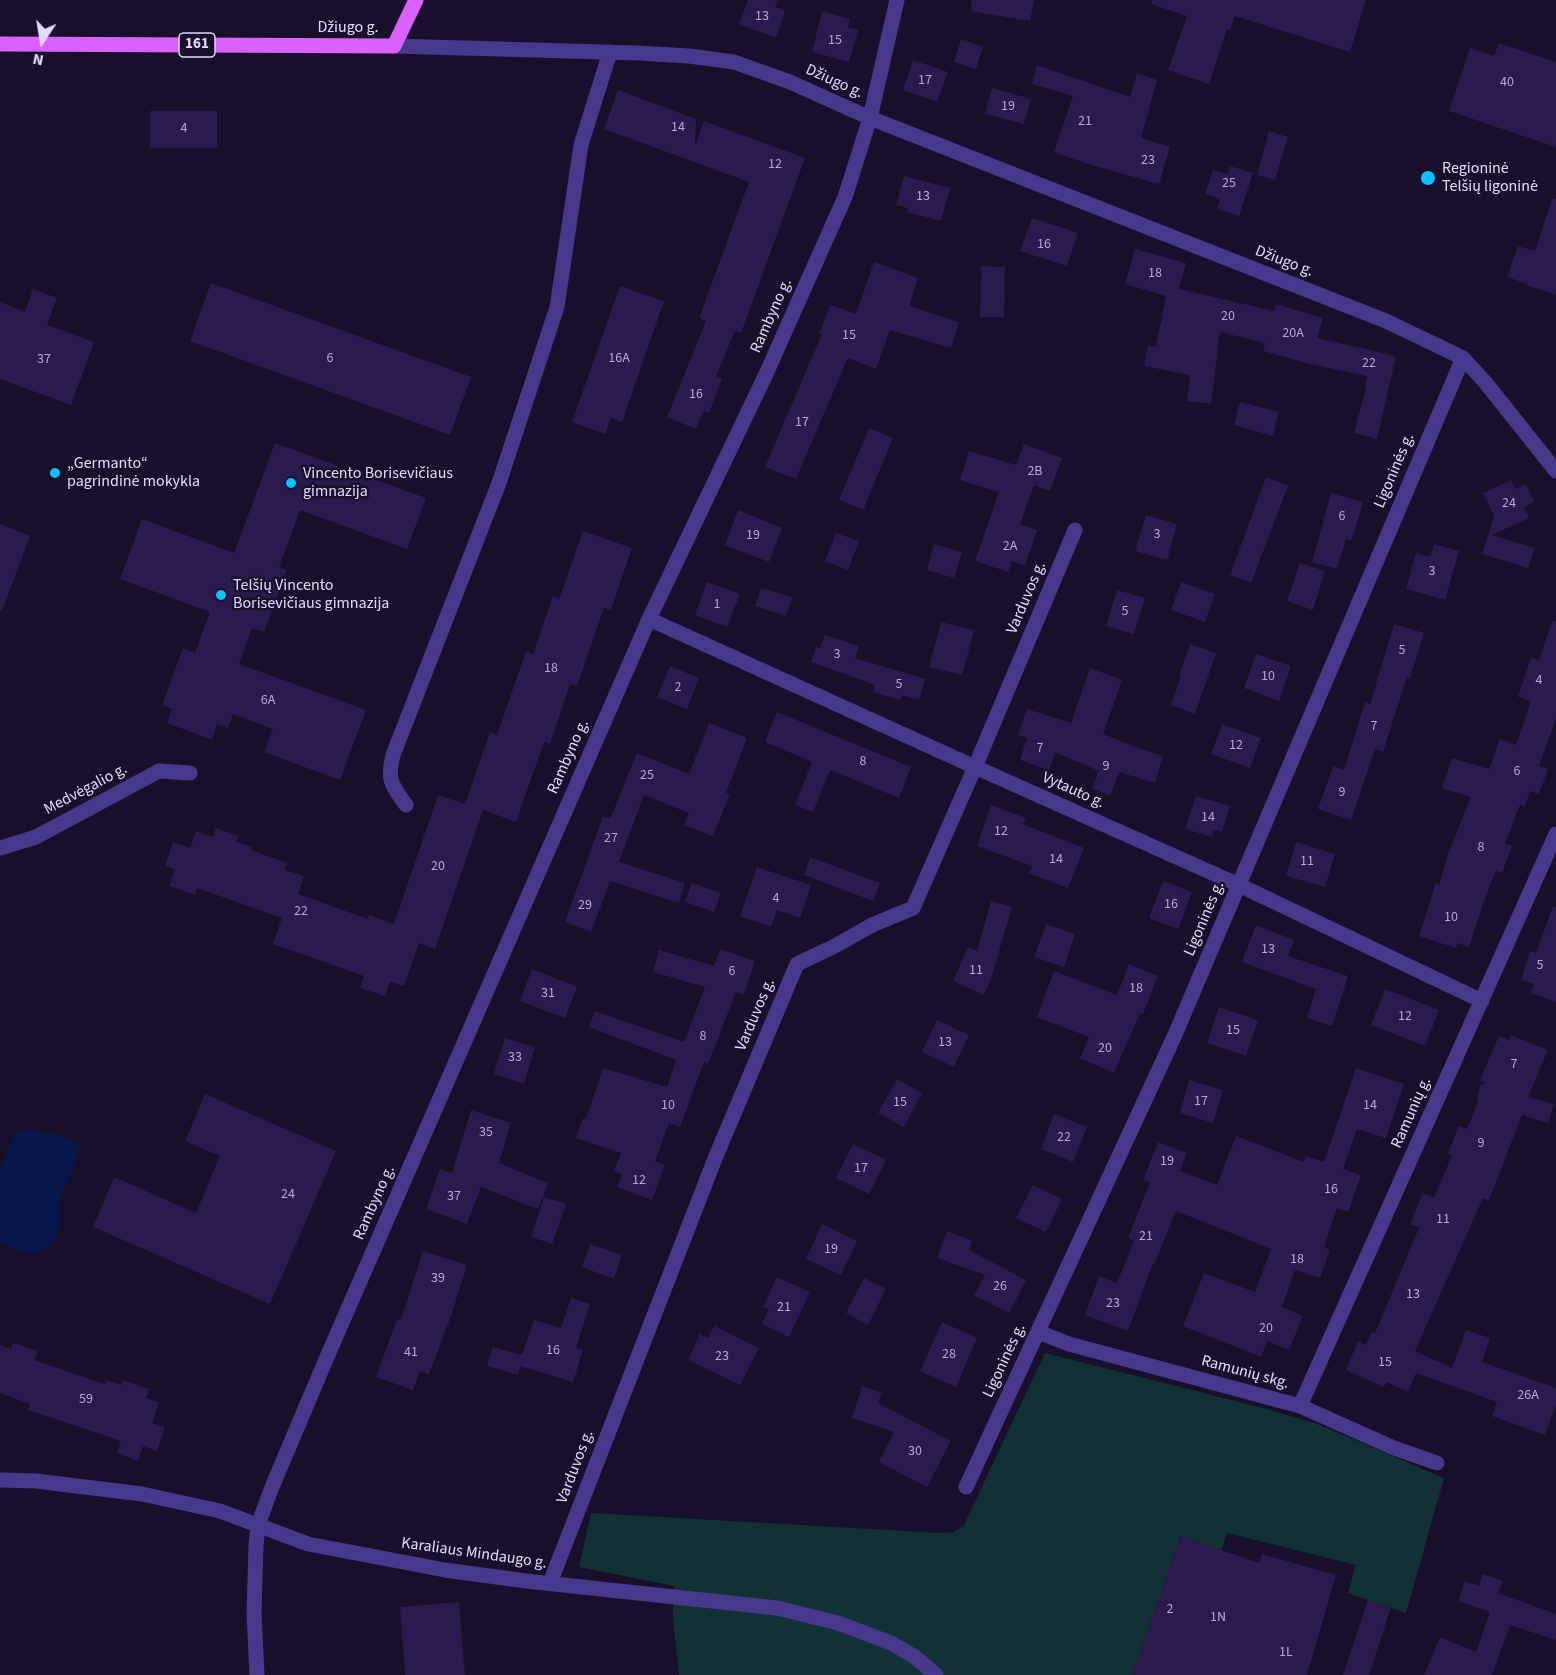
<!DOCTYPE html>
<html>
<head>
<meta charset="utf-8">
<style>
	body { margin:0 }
	#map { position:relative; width:1556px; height:1675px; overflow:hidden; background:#180f2b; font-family:"Source Sans 3",sans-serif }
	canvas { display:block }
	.north { position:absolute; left:12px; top:12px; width:60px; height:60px; -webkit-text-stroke:4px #180f2b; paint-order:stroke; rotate:192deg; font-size:16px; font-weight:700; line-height:24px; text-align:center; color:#e3d9ff }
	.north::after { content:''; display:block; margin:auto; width:21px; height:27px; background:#e3d9ff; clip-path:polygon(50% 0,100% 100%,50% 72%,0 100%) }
</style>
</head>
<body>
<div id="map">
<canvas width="1556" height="1675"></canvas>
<div class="north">N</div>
</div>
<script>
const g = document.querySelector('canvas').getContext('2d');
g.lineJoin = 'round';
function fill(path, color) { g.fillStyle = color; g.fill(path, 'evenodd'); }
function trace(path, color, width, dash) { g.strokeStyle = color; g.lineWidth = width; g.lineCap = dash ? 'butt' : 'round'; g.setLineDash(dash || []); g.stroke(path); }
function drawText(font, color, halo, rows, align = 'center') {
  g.font = font + ' "Source Sans 3",sans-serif'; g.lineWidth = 5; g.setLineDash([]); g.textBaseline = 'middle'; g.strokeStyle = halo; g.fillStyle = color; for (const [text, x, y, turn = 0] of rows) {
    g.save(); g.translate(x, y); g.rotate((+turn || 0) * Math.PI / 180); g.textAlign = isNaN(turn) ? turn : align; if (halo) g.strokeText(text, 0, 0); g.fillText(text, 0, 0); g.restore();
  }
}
const green = new Path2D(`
	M1045,1353L1267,1409L1320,1425L1444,1478L1406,1613L1348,1593L1356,1565L1227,1533L1221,1550L1180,1536L1133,1675H679L673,1617L674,1586L579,1567L591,1513L940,1533L954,1532L964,1525Z`);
const water = new Path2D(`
	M29,1130C46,1133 69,1134 80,1148C78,1168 70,1174 63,1190C57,1204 62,1218 58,1232C49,1259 18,1255 0,1241V1171L12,1139L19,1131Z`);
const building = new Path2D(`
	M748,0H778L775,7L785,10L776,38L739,24Z
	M972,0H1034L1030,21L971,11Z
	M1152,0H1366L1350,52L1235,16L1230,30L1227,29L1209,84L1168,70L1187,16L1151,4Z
	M822,11L850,19L848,28L858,30L849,62L812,52Z
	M961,39L983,47L976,69L954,62Z
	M1499,43L1556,62V147L1449,111L1470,48L1494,56Z
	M913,60L948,72L937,102L903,90Z
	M1037,65L1130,97L1137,73L1157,80L1141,138L1170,147L1159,184L1091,165L1054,152L1073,96L1032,84Z
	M992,88L1031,99L1024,124L985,114Z
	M618,90L696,119L695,144H696L704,121L805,158L741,333L735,331L716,376L722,379L709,413L703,411L696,429L667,417L706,321L699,318L749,182L604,129Z
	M150,111H217V148H150Z
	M1269,131L1288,137L1275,180L1257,175Z
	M1230,166L1253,173L1239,216L1217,209L1220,199L1205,194L1213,170L1228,174Z
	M904,176L950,188L941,221L907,212L908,208L896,205Z
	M1552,199H1556V295L1526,285L1527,284L1507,277L1518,246L1535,251Z
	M1032,218L1078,233L1067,266L1020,251Z
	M1135,249L1186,263L1179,289L1274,311L1276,304L1323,318L1317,338L1396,356L1377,439L1354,433L1366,387L1365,386L1367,376L1310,364L1263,351L1265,343L1220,332L1211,404L1187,401L1190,375L1144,366L1148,345L1156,347L1166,296L1125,284Z
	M874,262L918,278L909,306L959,322L951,348L890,330L876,369L848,358L796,479L765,467L822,334H819L830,305L856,314Z
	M981,266L1005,267L1004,317H980Z
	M211,283L471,377L450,435L190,341Z
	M620,286L664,301L622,422L611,418L605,434L572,422Z
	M33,289L57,298L47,325L94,342L71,405L0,379V302L25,312Z
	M1240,402L1279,412L1273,436L1234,425Z
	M869,428L893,438L863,510L839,500Z
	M275,443L426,498L407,549L300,510L279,567L287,570L264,632L252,628L239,664L366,710L340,780L264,752L273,729L233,714L228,728L217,724L212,740L167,723L172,709L162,705L183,648L195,653L210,612L120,579L142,519L234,553Z
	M1024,444L1062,458L1050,491L1034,485L1020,524L1037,530L1025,566L1012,561L1008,572L975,561L999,492L960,480L969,451L1016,465Z
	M1266,477L1288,486L1251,583L1230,575Z
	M1511,480L1515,489L1526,484L1534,502L1524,507L1529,518L1492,535L1535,548L1528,568L1482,554L1494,516L1483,493Z
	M1331,493L1363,502L1352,540L1346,539L1337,569L1312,562Z
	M738,510L782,528L769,562L725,545Z
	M1146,515L1177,524L1167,560L1135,551Z
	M0,524L30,536L2,611H0Z
	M583,531L632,548L611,610L604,608L577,686L570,684L550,744L544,742L516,822L483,810L435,949L419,943L404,986L390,981L385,996L360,988L364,976L273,944L282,918L197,888L195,895L169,886L175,870L165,866L173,842L190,848L196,831L213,837L216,828L239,836L236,842L252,847L251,850L287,863L285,870L304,876L298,894L368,919L369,915L394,924L438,795L465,804L490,732L497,735L526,651L533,654L553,596L559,599Z
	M836,533L859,541L848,570L825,561Z
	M934,544L962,552L954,578L927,570Z
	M1434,544L1459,551L1445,600L1406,589L1416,553L1430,557Z
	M1300,563L1325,571L1313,610L1287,601Z
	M707,582L740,594L727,627L695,615Z
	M1181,582L1215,594L1205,622L1171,610Z
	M761,588L792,597L786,616L755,606Z
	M1117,590L1145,598L1134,634L1106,626Z
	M1552,621H1556V719L1539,766L1548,769L1539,794L1530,791L1525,806L1520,805L1505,843L1512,846L1502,873L1496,870L1484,901L1469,947L1457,943L1456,948L1419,936L1436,883L1439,885L1448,854L1471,797L1442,788L1452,758L1489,769L1500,739L1516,745L1531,701L1518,697L1531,657L1539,660Z
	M941,622L974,630L962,675L929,667Z
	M1394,624L1424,633L1410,678L1407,677L1383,752L1375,749L1351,820L1318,809L1333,766L1344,770L1365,702L1370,704Z
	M825,635L859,646L855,658L925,679L919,700L902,695L900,700L873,692L875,685L811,662L816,647L820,648Z
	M1190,644L1216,653L1195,714L1171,705L1181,676L1179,675Z
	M1256,654L1291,666L1279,701L1244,688Z
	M670,666L699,678L687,709L657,697Z
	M1090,668L1122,680L1103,734L1138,748L1163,756L1155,783L1119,772L1110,796L1092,788L1099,771L1055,752L1049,770L1020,760L1027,738L1018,735L1027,709L1071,723Z
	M777,712L911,767L899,798L830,770L813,812L795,805L812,762L765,742Z
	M709,723L747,738L726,793L730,794L713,836L684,825L689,813L644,795L619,862L685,883L679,903L610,881L591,932L565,922L603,816L610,819L637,753L689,774Z
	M1222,724L1261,738L1250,768L1211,754Z
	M1196,796L1230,806L1222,832L1214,830L1212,837L1185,829Z
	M991,805L1026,818L1023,824L1084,848L1068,888L1029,873L1032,866L977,846Z
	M1296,842L1335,854L1325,887L1286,876Z
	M810,857L880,883L873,901L804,875Z
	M757,867L811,885L800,918L777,910L771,927L740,916Z
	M1163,881L1192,892L1178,929L1149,918Z
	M692,883L721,893L714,912L685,902Z
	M991,901L1012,907L991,979L984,995L953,981L968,947L977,951Z
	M1553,906L1556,907V1002L1531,993L1534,984L1521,980L1530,951L1536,953Z
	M1046,924L1075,934L1064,967L1034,957Z
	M1256,925L1294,940L1288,956L1348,976L1332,1026L1307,1018L1316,989L1242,962Z
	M720,949L755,961L744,995L736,992L708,1064L704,1062L680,1127L669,1123L655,1161L665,1165L652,1200L617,1187L622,1174L614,1171L621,1153L576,1138L583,1118L586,1119L603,1068L667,1087L676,1060L589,1027L595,1011L684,1042L705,987L653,972L659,950L714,966Z
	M1129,964L1158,976L1143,1014L1140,1013L1114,1073L1080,1058L1089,1037L1037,1017L1054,971L1117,995Z
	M532,969L577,987L565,1018L520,1001Z
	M1385,989L1439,1010L1425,1046L1371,1025Z
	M1219,1007L1258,1020L1246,1056L1207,1043Z
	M937,1020L969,1035L954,1067L922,1052Z
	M1511,1035L1548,1050L1528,1097L1554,1104L1548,1123L1522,1115L1489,1200L1483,1198L1415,1351L1452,1368L1466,1330L1490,1338L1482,1362L1556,1388V1404L1545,1435L1492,1416L1497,1402L1416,1373L1408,1392L1387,1382L1384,1387L1346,1370L1358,1341L1366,1345L1372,1332L1375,1333L1419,1228L1410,1224L1423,1193L1434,1198L1452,1155L1448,1153L1459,1126L1467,1129L1478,1102H1476L1481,1084L1484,1085L1485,1082L1480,1080L1499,1036L1509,1040Z
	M505,1038L535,1047L524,1084L494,1074Z
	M1356,1068L1404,1084L1386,1138L1357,1129L1343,1169L1361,1175L1348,1212L1337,1208L1324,1247L1330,1250L1320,1278L1295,1270L1282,1307L1303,1316L1289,1350L1267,1341L1261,1357L1183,1326L1204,1273L1255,1292L1271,1249L1176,1211L1154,1264L1153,1263L1128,1331L1085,1315L1099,1276L1117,1283L1134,1241L1128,1238L1150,1182L1143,1180L1158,1142L1187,1153L1180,1171L1217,1185L1236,1136L1304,1162L1306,1156L1324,1162Z
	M897,1079L922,1093L904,1127L878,1113Z
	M1189,1080L1223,1090L1213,1123L1180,1113Z
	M205,1094L336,1151L270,1304L93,1227L114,1177L196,1213L220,1156L185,1141Z
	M471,1110L511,1123L499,1163L548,1183L538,1209L481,1187L467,1224L426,1209L440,1169L452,1173Z
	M1054,1114L1087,1127L1073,1162L1041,1149Z
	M853,1144L886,1160L869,1194L836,1178Z
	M1033,1185L1062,1199L1046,1232L1016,1218Z
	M544,1197L566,1204L552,1244L531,1237Z
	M822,1224L857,1241L841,1275L806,1259Z
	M947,1231L972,1241L969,1250L1026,1280L1009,1313L974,1295L985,1275L937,1258Z
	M590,1244L622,1255L614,1279L582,1267Z
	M423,1251L467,1265L451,1316L429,1374L420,1371L413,1390L376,1377L397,1319L401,1320Z
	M777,1277L810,1292L789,1337L762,1324L769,1309L763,1307Z
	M864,1278L886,1289L868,1325L846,1313Z
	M571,1298L590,1304L576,1348L583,1350L573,1382L521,1366L518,1375L487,1366L493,1347L522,1355L534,1320L561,1328Z
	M942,1322L977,1338L956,1387L920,1371Z
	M714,1326L759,1348L740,1385L688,1360L700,1334L708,1338Z
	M13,1343L38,1351L34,1360L105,1384L106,1380L122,1385L123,1380L149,1389L146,1398L159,1402L152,1423L165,1427L157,1451L143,1446L138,1461L117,1453L121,1441L28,1410L30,1404L0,1393V1345L11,1349Z
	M862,1386L882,1393L878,1403L951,1441L927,1487L879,1462L894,1432L852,1418Z
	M1180,1536L1259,1563L1262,1554L1336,1575L1307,1675H1133Z
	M1483,1574L1503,1581L1498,1593L1556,1614V1640L1510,1625L1492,1675H1424L1440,1637L1476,1652L1490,1612L1458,1601L1465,1581L1479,1586Z
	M1368,1600L1391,1607L1369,1675H1343Z
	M459,1602L465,1675H405L400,1607Z`);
const street = new Path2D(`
	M394,46L638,53L689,56L734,62L790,82L870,118L1386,321L1463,358L1485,382L1556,471
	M649,619L975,767L1239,885L1482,1001
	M406,805C391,784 387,781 393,755L499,483L557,307L581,145L610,52
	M0,848L36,837L159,771L190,773
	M1038,1332L1069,1344L1300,1406L1394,1448L1437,1463
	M1300,1406L1556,834
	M0,1480L36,1481L142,1494L220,1511L308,1544L445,1570L526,1581L777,1608L838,1623L891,1643L915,1657L936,1675
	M966,1487L1174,1037L1463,358
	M550,1583L716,1156L797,964L835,946L872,925L913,908L975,767L1075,530
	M257,1675L254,1614L256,1546L258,1525L272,1487L327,1357L649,619L766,374L845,197L870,118L897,0`);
const primary = new Path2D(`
	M0,44L394,46L416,0`);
const markers = [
	[1428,178,8,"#05c3ff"],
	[55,473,6,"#05c3ff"],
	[291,483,6,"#05c3ff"],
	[221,595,6,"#05c3ff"]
];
const numberNames = [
	["13",762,17],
	["15",835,41],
	["17",925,81],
	["40",1507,83],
	["19",1008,107],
	["21",1085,122],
	["14",678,128],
	["4",184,129],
	["23",1148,161],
	["12",775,165],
	["25",1229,184],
	["13",923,197],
	["16",1044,245],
	["18",1155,274],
	["20",1228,317],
	["20A",1293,334],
	["15",849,336],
	["6",330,359],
	["16A",619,359],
	["37",44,360],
	["22",1369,364],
	["16",696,395],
	["17",802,423],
	["2B",1035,472],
	["24",1509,504],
	["6",1342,517],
	["3",1157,535],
	["19",753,536],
	["2A",1010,547],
	["3",1432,572],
	["1",717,605],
	["5",1125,612],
	["5",1402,651],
	["3",837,655],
	["18",551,669],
	["10",1268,677],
	["4",1539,681],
	["5",899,685],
	["2",678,688],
	["6A",268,701],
	["7",1374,727],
	["12",1236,746],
	["7",1040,749],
	["8",863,762],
	["9",1106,767],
	["6",1517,772],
	["25",647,776],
	["9",1342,793],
	["14",1208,818],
	["12",1001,832],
	["27",611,839],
	["8",1481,848],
	["14",1056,860],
	["11",1307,862],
	["20",438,867],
	["4",776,899],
	["16",1171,905],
	["29",585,906],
	["22",301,912],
	["10",1451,918],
	["13",1268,950],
	["5",1540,966],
	["11",976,971],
	["6",732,972],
	["18",1136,989],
	["31",548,994],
	["12",1405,1017],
	["15",1233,1031],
	["8",703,1037],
	["13",945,1043],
	["20",1105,1049],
	["33",515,1058],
	["7",1514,1065],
	["17",1201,1102],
	["15",900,1103],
	["10",668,1106],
	["14",1370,1106],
	["35",486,1133],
	["22",1064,1138],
	["9",1481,1144],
	["19",1167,1162],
	["17",861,1169],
	["12",639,1181],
	["16",1331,1190],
	["24",288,1195],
	["37",454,1197],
	["11",1443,1220],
	["21",1146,1237],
	["19",831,1250],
	["18",1297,1260],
	["39",438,1279],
	["26",1000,1287],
	["13",1413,1295],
	["23",1113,1304],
	["21",784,1308],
	["20",1266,1329],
	["16",553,1351],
	["41",411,1353],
	["28",949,1355],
	["23",722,1357],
	["15",1385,1363],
	["26A",1528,1396],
	["59",86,1400],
	["30",915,1452],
	["2",1170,1610],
	["1N",1218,1618],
	["1L",1286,1653]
];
const shields = [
	[197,45,36]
];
const shieldNames = [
	["161",197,45]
];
const streetNames = [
	["Džiugo g.",348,28],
	["Džiugo g.",834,82,24],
	["Džiugo g.",1284,262,21],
	["Rambyno g.",772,316,-66],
	["Ligoninės g.",1395,471,-67],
	["Varduvos g.",1027,598,-67],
	["Rambyno g.",569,757,-66],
	["Medvėgalio g.",86,790,-28],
	["Vytauto g.",1073,791,24],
	["Ligoninės g.",1205,919,-67],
	["Varduvos g.",756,1015,-67],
	["Ramunių g.",1412,1113,-66],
	["Rambyno g.",375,1203,-66],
	["Ligoninės g.",1005,1361,-65],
	["Ramunių skg.",1245,1373,15],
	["Varduvos g.",576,1467,-69],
	["Karaliaus Mindaugo g.",474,1554,8]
];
const poiNames = [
	["Regioninė",1442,169],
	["Telšių ligoninė",1442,187],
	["„Germanto“",67,464],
	["pagrindinė mokykla",67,482],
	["Vincento Borisevičiaus",303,474],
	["gimnazija",303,492],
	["Telšių Vincento",233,586],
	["Borisevičiaus gimnazija",233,604]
];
fill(green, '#123135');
fill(water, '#08174b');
fill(building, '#2b1a4d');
trace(street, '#47388c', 15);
trace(primary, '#da60ff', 15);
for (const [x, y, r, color] of markers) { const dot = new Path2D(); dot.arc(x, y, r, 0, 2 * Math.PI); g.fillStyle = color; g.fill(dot); trace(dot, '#180f2b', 2); }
drawText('14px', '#b5a9d2', null, numberNames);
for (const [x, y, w] of shields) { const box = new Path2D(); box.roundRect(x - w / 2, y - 12, w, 24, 4.5); g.fillStyle = '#180f2b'; g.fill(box); trace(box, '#e3d9ff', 1.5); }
drawText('bold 15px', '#e3d9ff', null, shieldNames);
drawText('16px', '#e3d9ff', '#180f2b', streetNames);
drawText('16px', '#e3d9ff', '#180f2b', poiNames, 'left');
</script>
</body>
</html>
